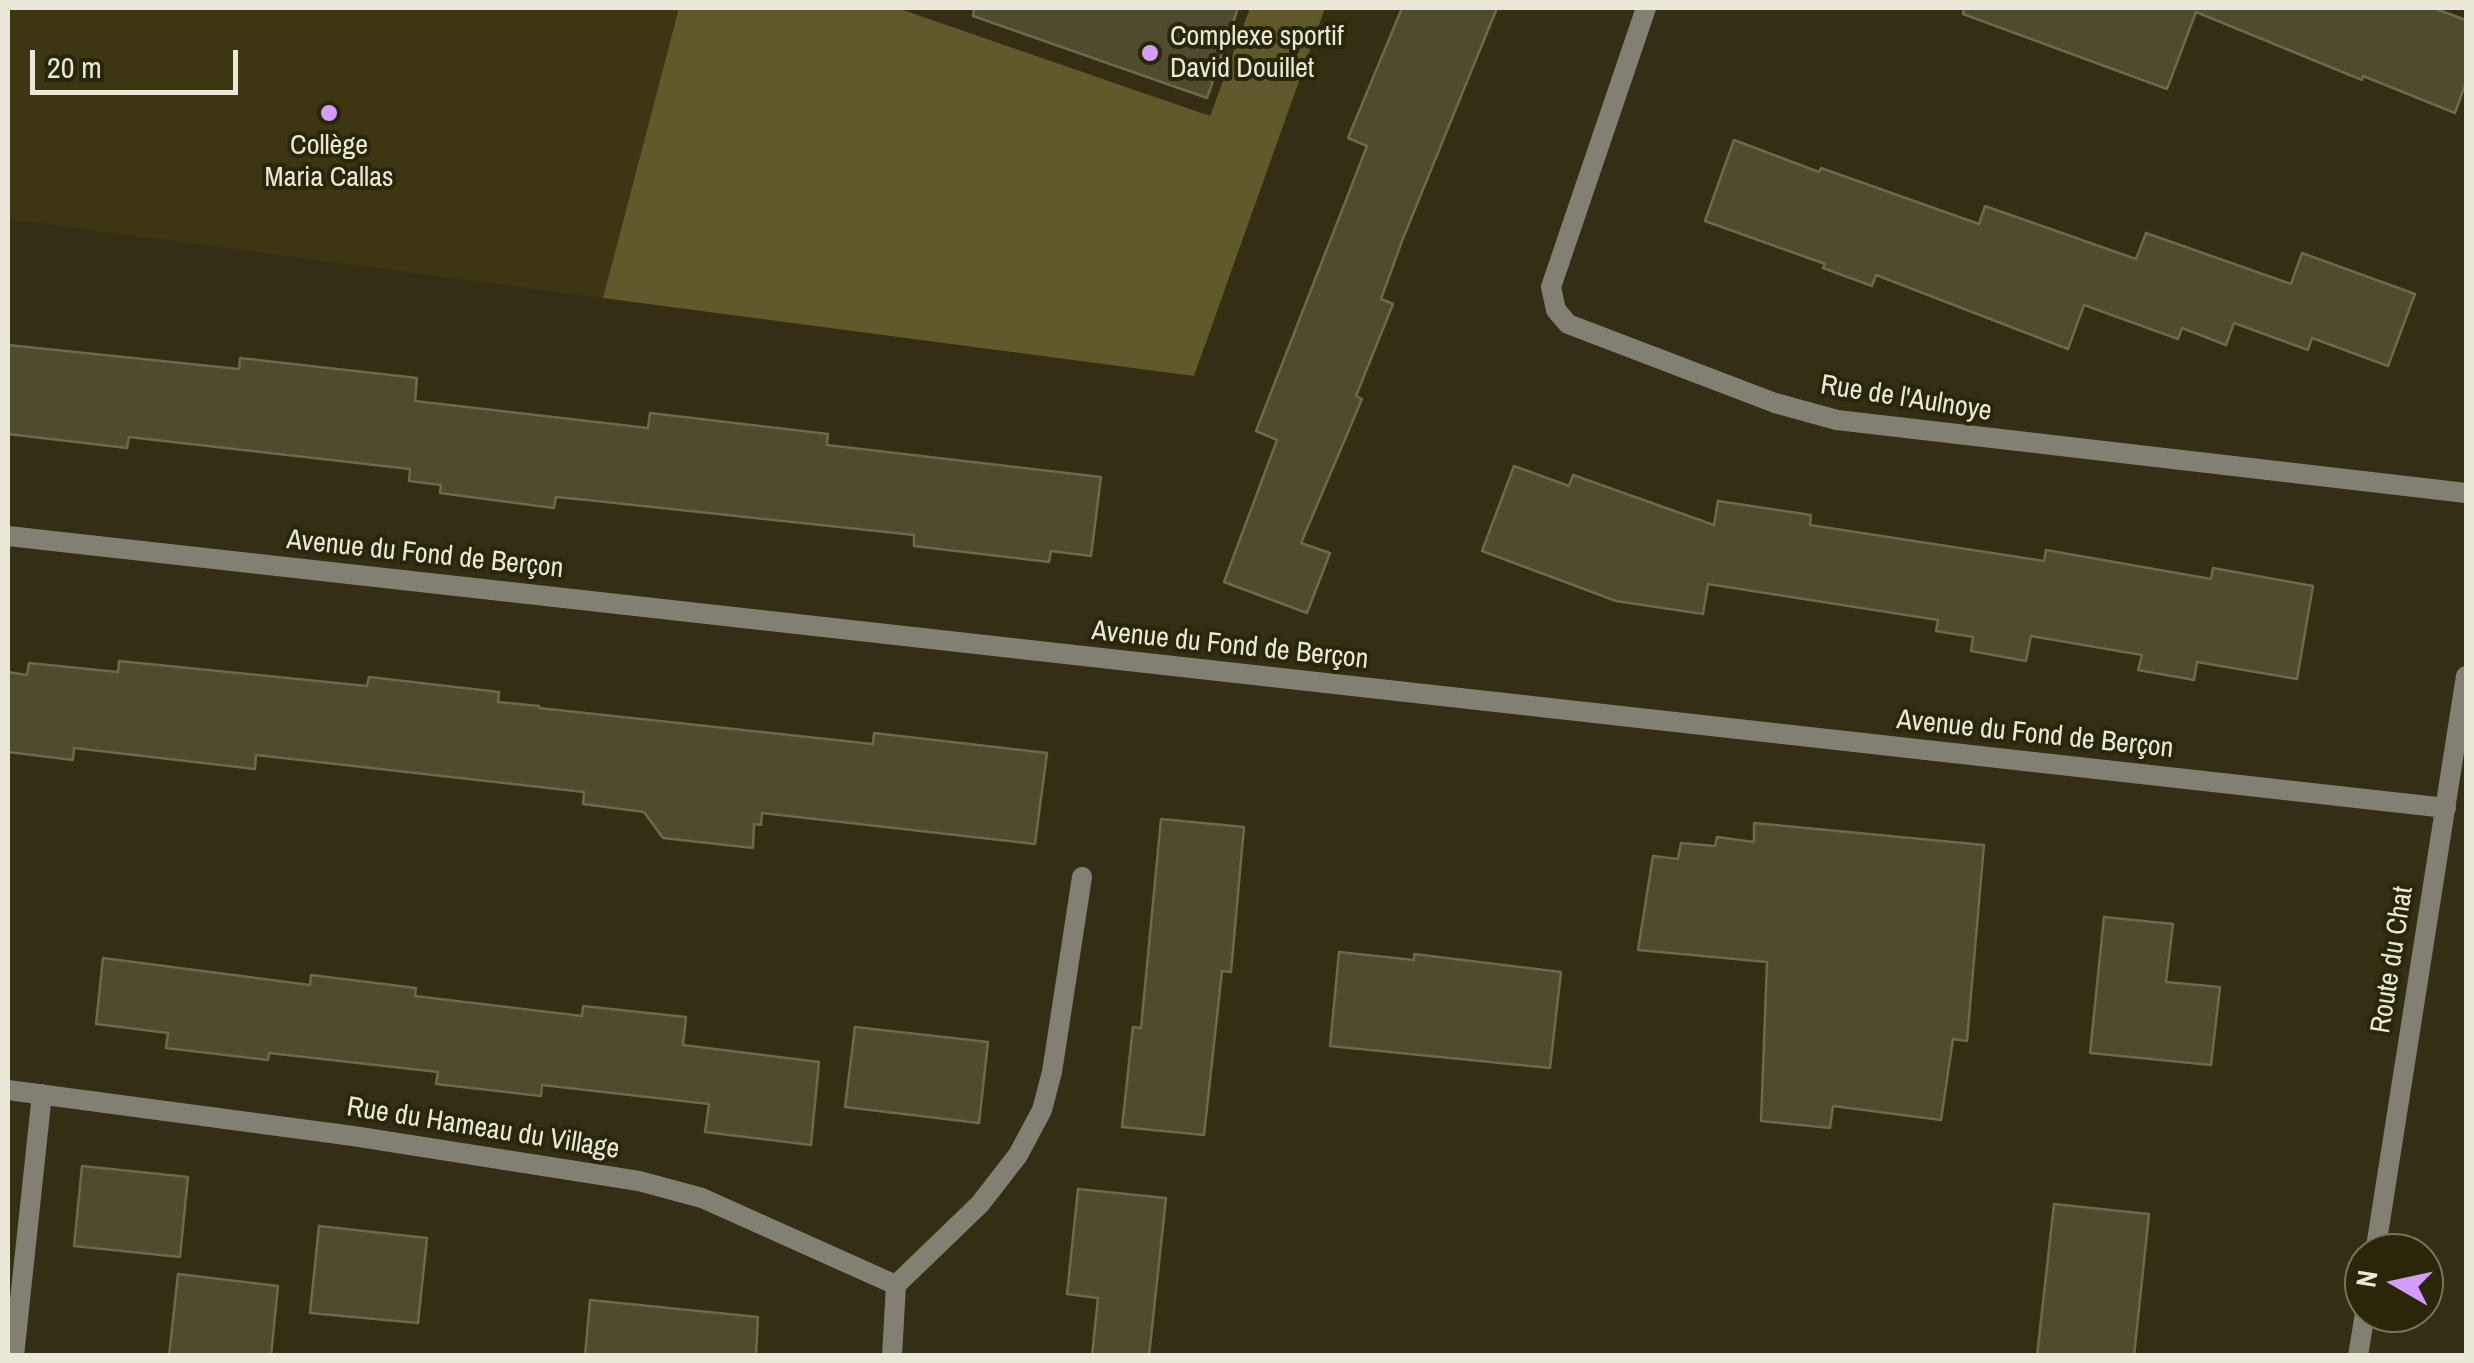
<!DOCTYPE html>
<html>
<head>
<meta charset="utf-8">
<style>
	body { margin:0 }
	#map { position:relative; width:2474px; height:1363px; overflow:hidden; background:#342f14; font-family:"Archivo Narrow",sans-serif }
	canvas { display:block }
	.frame { position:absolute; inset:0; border:10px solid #ebe8d8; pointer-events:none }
	.north { position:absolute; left:2344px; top:1233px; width:100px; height:100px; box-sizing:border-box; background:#2a260a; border:2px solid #77745c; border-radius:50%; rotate:279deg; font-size:28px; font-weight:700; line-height:40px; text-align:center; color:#ebe8d8 }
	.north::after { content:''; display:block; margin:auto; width:35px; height:45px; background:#d49cfc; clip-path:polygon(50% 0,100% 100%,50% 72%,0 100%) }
	.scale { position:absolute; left:30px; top:50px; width:208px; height:45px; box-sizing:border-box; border:5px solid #ebe8d8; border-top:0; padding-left:12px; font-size:30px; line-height:35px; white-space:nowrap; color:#ebe8d8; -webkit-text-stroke:8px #2a260a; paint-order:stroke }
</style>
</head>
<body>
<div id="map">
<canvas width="2474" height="1363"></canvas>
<div class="frame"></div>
<div class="north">N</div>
<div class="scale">20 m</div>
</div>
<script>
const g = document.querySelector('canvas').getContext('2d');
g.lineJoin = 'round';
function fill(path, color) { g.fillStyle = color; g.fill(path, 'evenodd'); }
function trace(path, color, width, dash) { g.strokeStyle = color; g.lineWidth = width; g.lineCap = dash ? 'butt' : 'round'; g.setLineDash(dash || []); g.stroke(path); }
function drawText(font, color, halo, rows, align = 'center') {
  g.font = font + ' "Archivo Narrow",sans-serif'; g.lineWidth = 8; g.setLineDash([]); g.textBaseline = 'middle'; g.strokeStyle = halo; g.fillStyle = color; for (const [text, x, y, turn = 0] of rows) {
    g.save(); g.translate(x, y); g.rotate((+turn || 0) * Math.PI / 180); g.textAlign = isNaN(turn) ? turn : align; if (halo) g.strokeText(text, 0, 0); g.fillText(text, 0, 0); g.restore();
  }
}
const built = new Path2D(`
	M8,8H679L603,298L8,219Z`);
const green = new Path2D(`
	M679,8H897L1210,116L1250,8H1325L1194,376L603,298Z`);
const building = new Path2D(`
	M974,8H1238L1207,98L973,16Z
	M1402,8H1497L1402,241L1381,299L1393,304L1356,396L1362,399L1301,543L1330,553L1307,613L1224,582L1277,440L1256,431L1367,146L1348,138Z
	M1964,8H2433L2466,20V82L2455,113L2363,76L2362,80L2196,12L2167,89L1963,14Z
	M1734,140L1819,172L1821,168L1979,224L1985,206L2136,259L2146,233L2291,284L2302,253L2415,294L2388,366L2312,338L2308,350L2234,323L2226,345L2182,328L2178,339L2084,305L2068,349L1876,275L1872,286L1823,268L1825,264L1705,221Z
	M8,345L239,369L240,358L417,378L415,401L648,428L650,413L828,434L827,445L1101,477L1091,556L1051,551L1049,562L914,546V535L587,500L556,497L554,508L440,493L441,485L409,481L410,469L129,437L127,448L8,434Z
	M1514,466L1569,486L1573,475L1714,525L1718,501L1811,515L1810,525L2044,561L2046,550L2211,579L2213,568L2313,586L2297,679L2197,662L2194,680L2138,670L2142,655L2031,636L2026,661L1971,651L1973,637L1936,631L1938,620L1708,584L1703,614L1616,601L1482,551Z
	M119,661L367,686L369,677L499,692L498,702L539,706V708L873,744L874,733L1047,753L1035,844L762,813L761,825L754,824L753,848L663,838L644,812L583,804L584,792L256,755L255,769L74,748L73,760L8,752V672L27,675L29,663L118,672Z
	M1161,819L1244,827L1231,972L1222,971L1204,1135L1122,1127L1133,1027L1141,1028Z
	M1754,823L1984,845L1967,1041L1953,1039L1941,1120L1833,1106L1830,1128L1761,1121L1767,962L1638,950L1653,856L1678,859L1681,843L1715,846L1717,837L1754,842Z
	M2104,917L2173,924L2166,982L2220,987L2211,1065L2090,1053Z
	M1339,952L1414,960V954L1561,972L1550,1068L1330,1046Z
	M103,958L310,985L311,975L416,988L415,996L582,1016L583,1006L686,1017L683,1045L819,1062L811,1145L705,1132L709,1104L542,1085L541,1096L436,1084L438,1072L269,1053L268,1060L166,1048L168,1033L96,1024Z
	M855,1027L988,1042L979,1123L845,1107Z
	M82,1166L188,1177L180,1257L74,1246Z
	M1078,1189L1166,1198L1149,1356H1092L1098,1298L1067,1294Z
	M2054,1204L2149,1214L2134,1356H2037Z
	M319,1226L427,1238L418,1323L310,1313Z
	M178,1274L278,1286L271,1356H169Z
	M590,1300L758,1317L756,1356H585Z`);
const street = new Path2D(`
	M1646,8L1551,287L1556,310L1568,324L1775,403L1837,420L2466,493
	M8,536L2446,808
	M8,1090L353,1136L639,1181L702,1198L896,1285L892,1356
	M2375,1253L2466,676
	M896,1285L980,1204L1018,1155L1042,1110L1052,1072L1082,877
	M14,1356L42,1094
	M2358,1356L2365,1313`);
const markers = [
	[1150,53,10,"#d49cfc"],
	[329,113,10,"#d49cfc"]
];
const poiNames = [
	["Complexe sportif",1170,37],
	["David Douillet",1170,69],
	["Collège",329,146,"center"],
	["Maria Callas",329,178,"center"]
];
const streetNames = [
	["Rue de l'Aulnoye",1906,399,9],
	["Avenue du Fond de Berçon",425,555,6],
	["Avenue du Fond de Berçon",1230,646,6],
	["Avenue du Fond de Berçon",2035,735,6],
	["Route du Chat",2393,960,-81],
	["Rue du Hameau du Village",483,1129,9]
];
fill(built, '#3c3612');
fill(green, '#60592c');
fill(building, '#4f4b2f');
trace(building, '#6d694c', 2.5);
trace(street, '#818072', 20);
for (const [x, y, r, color] of markers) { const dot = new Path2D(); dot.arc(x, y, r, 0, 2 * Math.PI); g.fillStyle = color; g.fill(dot); trace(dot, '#2a260a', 4); }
drawText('28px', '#ebe8d8', '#2a260a', poiNames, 'left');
drawText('28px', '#ebe8d8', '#2a260a', streetNames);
</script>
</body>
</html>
